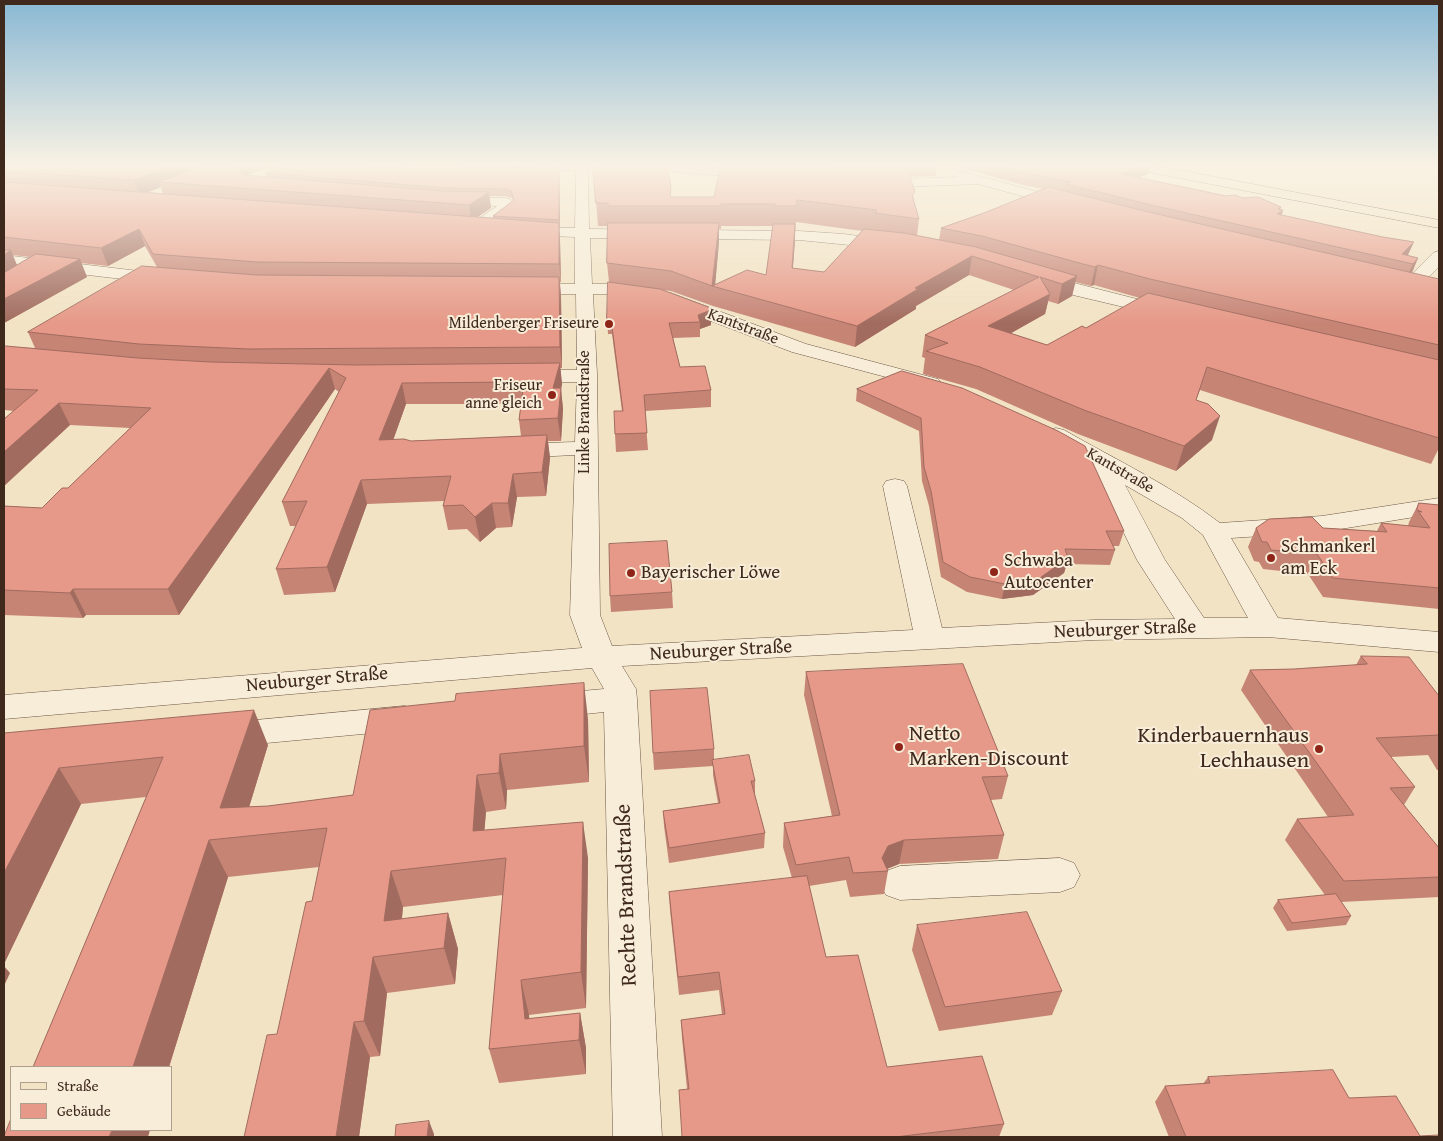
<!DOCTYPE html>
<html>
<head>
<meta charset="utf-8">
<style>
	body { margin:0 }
	#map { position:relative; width:1443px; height:1141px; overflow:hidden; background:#f2e3c4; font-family:"Gentium Book Plus",serif }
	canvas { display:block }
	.frame { position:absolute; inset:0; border:5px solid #3f281c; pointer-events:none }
	.legend { position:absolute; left:10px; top:1066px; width:162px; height:65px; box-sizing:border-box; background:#f7edd9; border:1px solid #ad9e8d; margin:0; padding:6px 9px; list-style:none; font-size:15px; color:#3f281c }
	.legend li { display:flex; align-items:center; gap:10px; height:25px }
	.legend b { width:25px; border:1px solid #ad9e8d }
</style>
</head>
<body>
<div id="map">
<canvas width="1443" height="1141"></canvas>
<div class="frame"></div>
<ul class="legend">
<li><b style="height:6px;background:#f2e3c4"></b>Straße</li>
<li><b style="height:14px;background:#e69988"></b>Gebäude</li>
</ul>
</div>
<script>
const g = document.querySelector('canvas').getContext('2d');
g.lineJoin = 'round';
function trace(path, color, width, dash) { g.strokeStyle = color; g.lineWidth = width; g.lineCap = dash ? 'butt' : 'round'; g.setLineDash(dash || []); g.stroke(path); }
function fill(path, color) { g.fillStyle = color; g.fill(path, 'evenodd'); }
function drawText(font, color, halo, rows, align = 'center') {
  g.font = font + ' "Gentium Book Plus",serif'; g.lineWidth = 4; g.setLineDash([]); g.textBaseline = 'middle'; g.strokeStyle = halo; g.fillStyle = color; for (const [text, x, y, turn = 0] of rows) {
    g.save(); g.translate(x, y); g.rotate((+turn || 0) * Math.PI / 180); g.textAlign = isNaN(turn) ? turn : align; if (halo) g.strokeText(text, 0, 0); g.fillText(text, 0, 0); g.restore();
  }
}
const minor = new Path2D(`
	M264,164H326L327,166L321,170L270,168Z
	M523,164H677L756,171L762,175L756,179L644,169L588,170L589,229L799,231L844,234L895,241L898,244L895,247L890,249L799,240L590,238L592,284H612L671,293L806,344L938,379L941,383L938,387L931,389L792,352L661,302L612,294H593L597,374L600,615L612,646L913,630L883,486L886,481L895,479L904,481L907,486L942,628L1094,620L1175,619L1137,560L1091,465L1048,440L1045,435L1048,430L1056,428L1064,430C1116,460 1172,486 1220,523L1322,516L1439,498V513L1322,532L1231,538L1278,618L1439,632V652L1268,637L1094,640L622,666L636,689L637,699L662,1137H613L604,712L548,718L536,714L532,706L536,698L548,694L604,689L592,668L4,719V695L582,648L570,615L575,455L512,458L504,456L501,451L504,446L512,444L575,442L577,382H523L516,380L513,376L516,372L523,370H577L576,294H524L518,293L516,289L518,285L524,284H575V237L524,235L519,234L517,231L519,228L524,227L575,228L576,170L518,171L516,168L518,165ZM1125,485L1182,518L1203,535L1248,618H1204L1165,560Z
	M961,171L1071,201L1073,204L1066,208L978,184L873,188L867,184L873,180L956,177L955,175L957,172Z
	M452,196L505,198L510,199L513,206L480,231H470L468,228L470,225L497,206L447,203L445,200Z
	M1439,251V267L1416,290H1404L1402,286L1404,282L1433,253Z
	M4,255L164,274L170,276L172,279L170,282L164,284L4,265Z
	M1039,274L1172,308L1175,312L1172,316L1166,317L1073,295L1033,282L1031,279L1033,276Z
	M405,706L417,710L422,718L417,726L405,730L224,747L212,744L207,735L212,726L224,723Z
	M1060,858L1074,863L1080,875L1074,887L1060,892L900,900L886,895L880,883L886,871L900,866Z`);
const major = new Path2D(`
	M1121,164H1148L1439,220V228L1127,168Z`);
const wall = new Path2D(`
	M4,164H265L266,168L248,175L266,177V173L427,169L559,172L560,227H559L560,240L561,282H560L561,296L562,368H560L562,384L561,389L563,409L561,441H548L550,458L546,496L517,497L512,527L496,528L480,542L467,529L448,530L443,506L444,501L367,504L335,592L284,595L276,569L296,526H290L282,502L339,392L335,389L179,615H86L83,618L4,615V506L42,508L68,488L130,428L70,425L4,486V419L14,411L4,410V347L35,348L28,332L157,267L145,246L108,266L81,263L87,277L4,323ZM161,187L163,194L146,192H149ZM489,196H505L512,198L513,201L493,216V218L478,217L491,208ZM12,255L31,257L17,265ZM406,404H521L519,420L521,436L411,441L393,440Z
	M593,164L671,197H714L721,166L705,164H937L936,176L910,177L914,201L919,219L917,236L939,240L941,228L984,213L1043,189L1023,185L947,164H1150L1148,174L1139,177L1281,207L1280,210H1283L1282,215L1408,256L1418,258L1412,273L1439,279V448L1431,464L1200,390L1196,400L1212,440L1176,471L1078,434L976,389L923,374L925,358L922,357L925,335L1014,290L969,275L916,306V309L855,347L713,306L671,291L661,290L711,325L700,329V337L673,338L680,367L711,390V407L645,411L648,450L616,452L615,434L622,411L612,334H608L607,319L609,282L607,263L608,226H598ZM796,222L862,231L824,272L793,268ZM721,226H773L766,275L715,285L719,242V229H721ZM1075,282L1091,286L1094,285L1140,298L1086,328L1047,345L1010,333L1045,314L1048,301L1058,304L1072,296Z
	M902,371L1124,531L1119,546H1113L1115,550L1110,565L1067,564L1064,573L1033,595L1002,599L967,592L941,577L929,506L922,481L919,431L856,401L857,389Z
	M1419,503L1439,505V609L1323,597L1308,574L1263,569L1259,562L1254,561L1248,547L1256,528H1323L1377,531L1381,523L1408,526L1409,522Z
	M672,592L673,608L611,612L610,596Z
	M1361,656L1439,696V770H1437L1428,755L1391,757L1415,787L1404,805L1439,848V897L1341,902L1351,916L1346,925L1287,931L1273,908L1278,900L1325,895L1285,840L1297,819L1328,817L1241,690L1250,670L1294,669L1356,665Z
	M806,672L1008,776L1002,799L991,800L1004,835L998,859L899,864L887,869L888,871L884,894L850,897L846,880L809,886L826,957L887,1067L1004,1124L999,1137H682L687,1089L682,1038L681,1020L722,1015L719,990L679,995L670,910L669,892L792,878L783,847L784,823L832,816L804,695Z
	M588,719L589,782L507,790L506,809L486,812L484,830L588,858L586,1008L529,1015V1019L580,1013L586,1048V1074L499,1083L489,1049L503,895L403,907L402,919L448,913L458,949L455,984L387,993L380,1056L370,1057L359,1137H244L277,1034L312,901L319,867L228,877L169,1067H33L146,797L81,804L4,964V734L268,745L249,807L268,806L353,795Z
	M714,749V760L755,781V795L765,833L764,848L669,863L664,826L663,811L718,803L713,775V766L654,770L653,753Z
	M917,925L1062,991L1052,1015L939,1031L912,950Z
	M1208,1077L1349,1098L1420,1136L1439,1137H1169L1155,1102L1165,1086L1203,1084Z`);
const shadedWall = new Path2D(`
	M4,164H33L4,171Z
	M176,164H218L159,182L161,187L140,195L134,180Z
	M238,164H265L266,168L244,176L236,168Z
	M1146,164H1150L1148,174L1118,185L1121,174Z
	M559,166V172L560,227L559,220Z
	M489,192L491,208L471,221L469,205Z
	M1281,207L1279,212L1283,210L1279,223L1274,222L1278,209Z
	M559,223L560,240L561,282L559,264Z
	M719,223V242L715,286H712Z
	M795,224V242L791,288L792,268Z
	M139,229L145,246L108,266L101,248Z
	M1414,242L1408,255L1403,261L1402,254Z
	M11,250L18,268L4,278V255Z
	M972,256L969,275L916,306V309L855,347L857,326L915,288Z
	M1418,258L1412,272L1406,278L1413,264Z
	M80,259L87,277L4,323V299Z
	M1098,265L1094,285L1091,286L1095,267Z
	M1077,276L1072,296L1058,304L1062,284Z
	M559,277L561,296L562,368L560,347Z
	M1050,294L1045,314L985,348L988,326Z
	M711,308V325L700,329V322L698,315Z
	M560,363L562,384L561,389L563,409L561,441L553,388Z
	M329,368L335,389L179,615L168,589Z
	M402,383L406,404L385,463L379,440Z
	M59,403L70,425L4,486V452Z
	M1220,416L1212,440L1176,471L1184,446Z
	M547,435L550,458L546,496L542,472Z
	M513,474L517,497L512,527L508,503Z
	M361,480L367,504L335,592L327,567Z
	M492,503L496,528L480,542L475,517Z
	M1068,558L1064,573L1033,595L1002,599L1005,584Z
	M73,589L86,615L83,618L70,593Z
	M584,683L588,719L589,782L584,746Z
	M254,710L268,745L240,837L220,808Z
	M500,754L507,790L506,809L499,773Z
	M59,768L81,804L4,964V873Z
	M477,775L486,812L482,861L473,831Z
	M583,822L588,858L586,1008L581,972Z
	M209,840L228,877L169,1067H133Z
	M904,840L899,864L884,870L882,858L888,846Z
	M391,871L403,907L398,954L384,921Z
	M448,913L458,949L455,984L444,948Z
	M373,957L387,993L380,1056L364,1021Z
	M4,966L10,973L4,986Z
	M521,980L529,1015L532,1044L525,1019Z
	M580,1013L586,1048V1074L579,1040Z
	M354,1022L370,1057L359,1137H336Z
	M429,1121L434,1134V1137H427Z
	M112,1130H150L148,1137H109Z`);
const building = new Path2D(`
	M18,164H176L134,180L4,171V168Z
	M209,164H238L236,168L243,175L443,191L489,192L469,205L159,182Z
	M286,164H306L427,169L559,166V220L493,216L514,200L511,191L504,189L445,188L266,173Z
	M593,164H666L671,186L670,197H714L721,164H801L847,168H907L915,192L912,195L919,219L875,213L877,210L797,200V206H775V204H721V206H608V203H596Z
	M833,164H937L890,166L846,165Z
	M991,164H1146L1121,174L1225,196L1235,195L1243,198L1258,197L1281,207L1278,209L1283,210L1277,214L1383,237L1414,242L1402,254L1418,258L1413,264L1151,205L1066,184L1071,182L1025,173Z
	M4,182L559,223V264L257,262L153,254L139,229L101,248L4,237Z
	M1049,187L1144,211L1439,279V345L1150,279L1098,265L1095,267L1083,264L982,236L941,228L984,213Z
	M608,223H719L712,286L747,270L766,275L773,224H795L792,268L824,272L864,229L904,233L976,247L1077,276L1062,284L1040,277L1050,294L988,326L1047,345L1082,326L1086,328L1148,293L1439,360V438L1207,367L1196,400L1208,404L1220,416L1184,446L1084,410L980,367L926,351L948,343L925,335L1039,277L972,256L915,288L918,289L857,326L712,286L671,271L607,263Z
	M4,250H11L4,255Z
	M36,254L80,259L4,299V273Z
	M142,266L256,275L559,277L560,347L248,349L139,344L28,332Z
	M608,282L660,289L711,308V310L698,315L700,322L669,323L680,367L705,366L711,390L644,395L647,433L615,434L614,411H623L611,319H607Z
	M6,346L138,358L211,362L356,365L560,363L553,388H561L558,418L519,420L524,382L402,383L379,440L404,439L411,441L547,435L542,472L513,474L508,503H492L475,517L463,505L443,506L451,476L361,480L327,567L276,569L307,501L282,502L346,378L329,368L168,589H73L70,593L4,590V506L42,508L62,488H68L151,408L59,403L4,452V419L38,390L4,389V347Z
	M902,371L962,388L1058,431L1085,446L1124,531H1106L1115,550L1065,549L1068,558L1037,580L1005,584L970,577L943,562L931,491L924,467L921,418L857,389Z
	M1419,503L1439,505V588L1333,578L1317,554L1271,550L1267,542H1262L1256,528L1269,519L1312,517L1323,528L1387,532L1381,523L1430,528L1418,511L1422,512L1417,510Z
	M667,541L672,592L610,596L609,544Z
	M1361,656L1409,657L1439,696V735L1376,738L1415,787L1390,788L1439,848V877L1344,881L1297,819L1354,815L1250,670L1294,669L1367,664Z
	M963,664L1008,776L982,777L1004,835L904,840L888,846L882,858L888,871L853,873L849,857L796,865L784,823L840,815L806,672Z
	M584,683V746L500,754L499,773L477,775L473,831L583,822L581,972L521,980L525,1019L580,1013L579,1040L489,1049L506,858L391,871L384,921L448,913L444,948L373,957L364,1021L354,1022L336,1137H244L267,1035L277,1034L306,902L312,901L327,828L209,840L133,1067H33L163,757L59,768L4,873V733L254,710L220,808L268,806L353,795L370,710L455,701L456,694Z
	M707,688L714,749L653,753L650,691Z
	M749,755L755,781H751L765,833L669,848L663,811L720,803L712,760Z
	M807,876L826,957L858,955L887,1067L982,1056L1004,1124L895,1137H682L679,1090L689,1089L681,1020L725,1014L719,972L678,977L669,892Z
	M1336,894L1351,916L1292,923L1278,900Z
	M1027,912L1062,991L945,1007L917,925Z
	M1333,1070L1349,1098L1396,1096L1420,1136L1439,1135V1137H1186L1165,1086L1210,1083L1208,1077Z
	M11,1119V1130H112L109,1137H4Z
	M429,1121L427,1137H395L396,1125Z`);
const markers = [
	[609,324,5,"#8f2418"],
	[552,395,5,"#8f2418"],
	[1271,558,5,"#8f2418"],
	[994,572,5,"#8f2418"],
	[631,573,5,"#8f2418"],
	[899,747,5,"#8f2418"],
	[1319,749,5,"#8f2418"]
];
const farPoinames = [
	["Mildenberger Friseure",599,324],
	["Friseur",542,386],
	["anne gleich",542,404]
];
const farStreetnames = [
	["Kantstraße",743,327,21],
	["Linke Brandstraße",585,412,-90],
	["Kantstraße",1120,471,30]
];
const poiNames = [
	["Schmankerl",1281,547],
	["am Eck",1281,569],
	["Schwaba",1004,561],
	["Autocenter",1004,583],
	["Bayerischer Löwe",641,573]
];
const streetNames = [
	["Neuburger Straße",1125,630,-2],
	["Neuburger Straße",721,651,-3],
	["Neuburger Straße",317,680,-5]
];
const nearPoinames = [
	["Netto",909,734],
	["Marken-Discount",909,759],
	["Kinderbauernhaus",1309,736,"right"],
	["Lechhausen",1309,761,"right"]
];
const nearStreetnames = [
	["Rechte Brandstraße",627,895,-92]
];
trace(minor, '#6c5746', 1);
trace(major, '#3f281c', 1);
fill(minor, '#f7edd9');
fill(major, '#f2e3c4');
fill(wall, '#c68475');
fill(shadedWall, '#a16b5f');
fill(building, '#e69988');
trace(building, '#a16b5f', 1);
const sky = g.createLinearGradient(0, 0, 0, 324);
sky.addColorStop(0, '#89b8d4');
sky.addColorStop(0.51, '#f9f2e4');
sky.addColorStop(1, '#f9f2e400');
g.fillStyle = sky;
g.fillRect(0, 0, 1443, 324);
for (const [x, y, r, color] of markers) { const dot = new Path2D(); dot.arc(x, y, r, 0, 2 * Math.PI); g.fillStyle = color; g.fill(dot); trace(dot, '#f7edd9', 2); }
drawText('16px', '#3f281c', '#f7edd9', farPoinames, 'right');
drawText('16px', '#3f281c', '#f7edd9', farStreetnames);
drawText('19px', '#3f281c', '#f7edd9', poiNames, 'left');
drawText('19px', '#3f281c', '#f7edd9', streetNames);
drawText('22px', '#3f281c', '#f7edd9', nearPoinames, 'left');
drawText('22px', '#3f281c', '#f7edd9', nearStreetnames);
</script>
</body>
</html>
